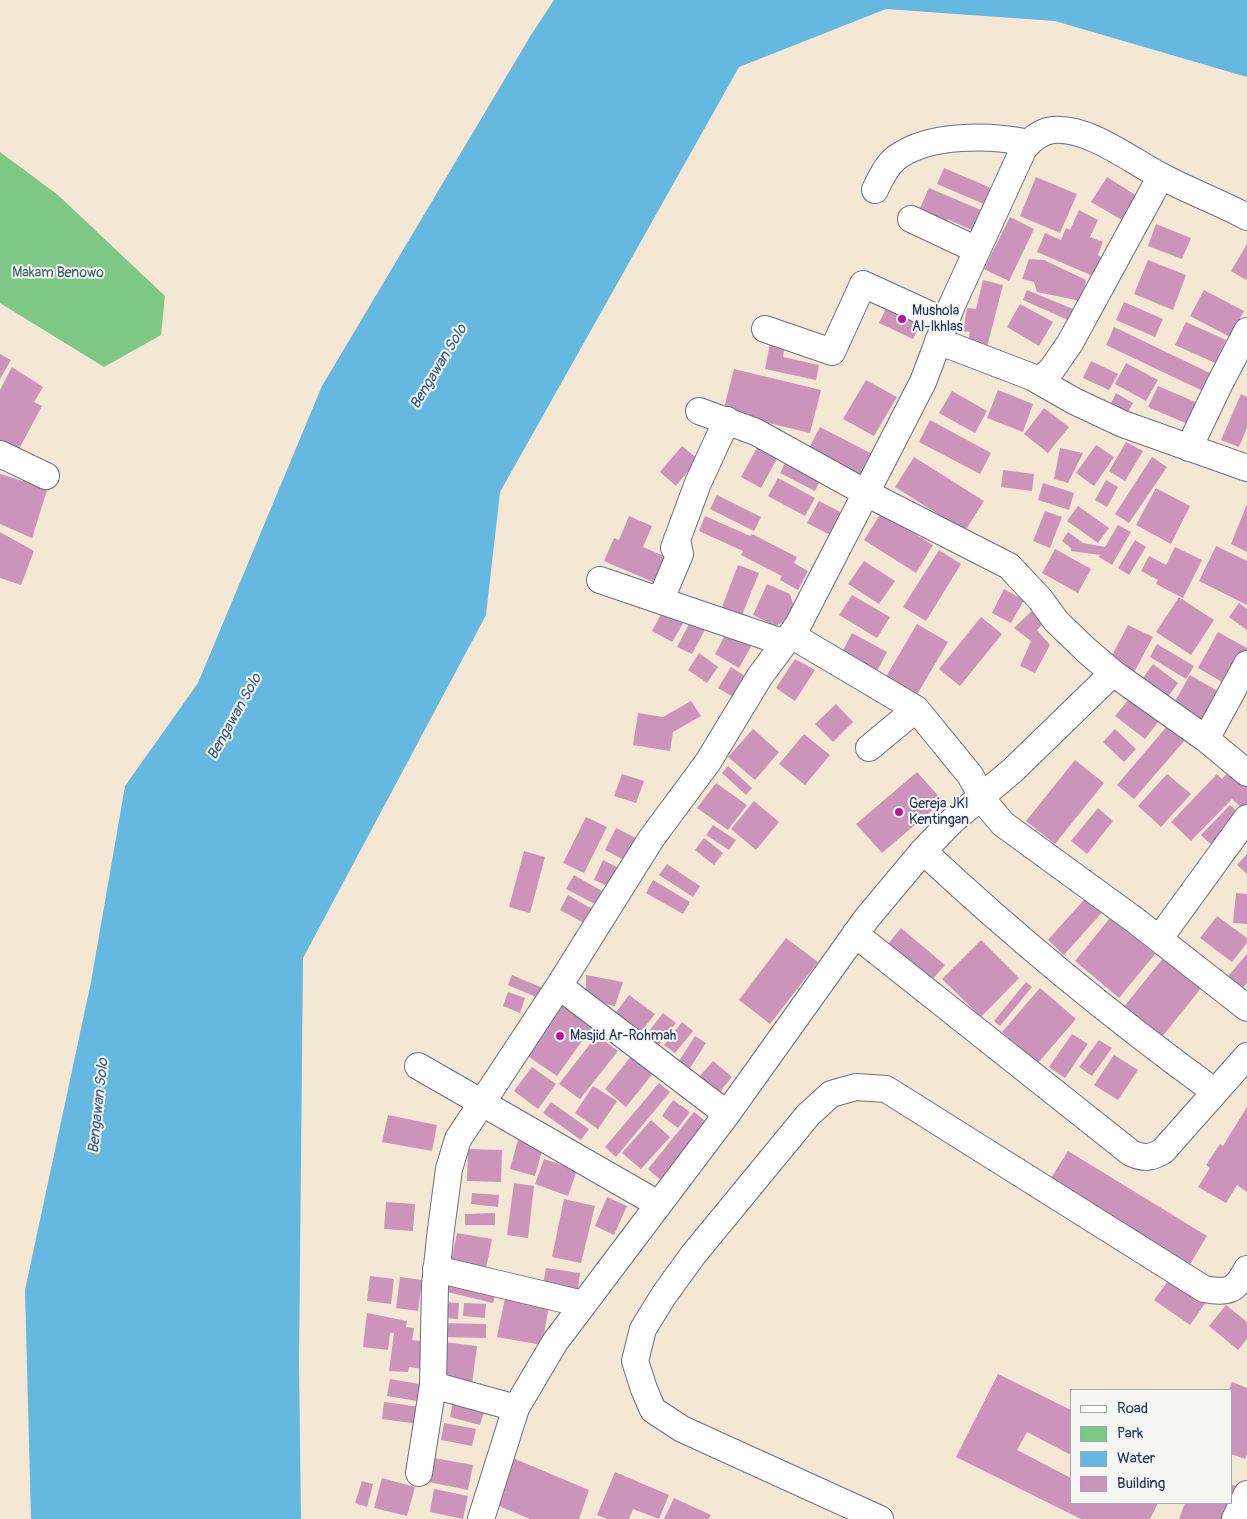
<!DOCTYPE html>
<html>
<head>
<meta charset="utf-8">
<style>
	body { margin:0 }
	#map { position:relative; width:1247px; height:1519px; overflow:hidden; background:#f4e7d3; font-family:Pangolin,sans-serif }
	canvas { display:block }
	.legend { position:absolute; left:1070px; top:1389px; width:162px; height:115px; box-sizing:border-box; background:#f6f6f2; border:1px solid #9ea6b7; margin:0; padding:6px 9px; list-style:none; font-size:15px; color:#1b2f5e }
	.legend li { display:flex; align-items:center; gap:10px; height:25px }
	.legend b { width:25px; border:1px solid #9ea6b7 }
</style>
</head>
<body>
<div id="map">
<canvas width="1247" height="1519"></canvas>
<ul class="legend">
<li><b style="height:6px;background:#fff"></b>Road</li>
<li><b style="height:14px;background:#7ec885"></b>Park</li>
<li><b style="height:14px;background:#65b8e0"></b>Water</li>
<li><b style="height:14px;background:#cd94bb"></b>Building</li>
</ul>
</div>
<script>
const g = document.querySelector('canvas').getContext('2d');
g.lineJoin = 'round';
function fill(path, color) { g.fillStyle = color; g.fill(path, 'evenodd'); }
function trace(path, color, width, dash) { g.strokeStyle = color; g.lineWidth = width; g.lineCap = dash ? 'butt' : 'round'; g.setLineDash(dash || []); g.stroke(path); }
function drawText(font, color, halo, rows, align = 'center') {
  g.font = font + ' Pangolin,sans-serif'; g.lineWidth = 4; g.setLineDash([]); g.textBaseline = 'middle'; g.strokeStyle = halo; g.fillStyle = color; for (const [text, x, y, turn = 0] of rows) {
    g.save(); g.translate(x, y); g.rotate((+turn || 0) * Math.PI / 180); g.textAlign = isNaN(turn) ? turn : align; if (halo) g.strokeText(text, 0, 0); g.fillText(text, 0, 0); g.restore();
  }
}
const green = new Path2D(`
	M0,152L58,195L165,296L161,335L104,367L0,303Z`);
const water = new Path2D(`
	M554,0H1247V77L1055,21L886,9L739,67L500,492L486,615L303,958L299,1362L301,1519H31L25,1290L91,982L125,786L198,683L322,386L531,35Z`);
const building = new Path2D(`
	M944,168L991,188L984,204L937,184Z
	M1036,177L1077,194L1060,233L1020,216Z
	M1107,177L1137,196L1122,220L1091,202Z
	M929,188L981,210L972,230L947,219L944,228L920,219L923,209L920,208Z
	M1079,210L1098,220L1090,237L1103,242L1098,255L1101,257L1093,276L1037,252L1045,233L1061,240L1066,228L1070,230Z
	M1010,217L1034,229L1009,281L984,269Z
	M1156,224L1191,238L1182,259L1148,246Z
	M1247,244V277L1246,280L1231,271Z
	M1029,259L1044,260L1086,280L1081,301L1037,292L1034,282L1022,279Z
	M1148,260L1186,275L1173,310L1134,294Z
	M983,280L1003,285L987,347L968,342L970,332L963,331L967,308L976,309Z
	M1027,290L1073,309L1068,320L1023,300Z
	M1204,290L1244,311L1230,337L1190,316Z
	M890,300L924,316L913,339L879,323Z
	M1124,302L1163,319L1155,337L1116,320Z
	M1020,304L1053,322L1039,346L1007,327Z
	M1186,322L1226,340L1215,363L1175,345Z
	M1114,327L1212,374L1203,391L1106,345Z
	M771,338L786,340L783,357L819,365L816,380L765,369Z
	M0,354L11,360L0,379Z
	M1091,361L1118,374L1109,390L1083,378Z
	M1126,363L1158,380L1146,401L1115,384Z
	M12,367L43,387L34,402L42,406L18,451L0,442V390Z
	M734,369L821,390L810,433L723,412Z
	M866,380L897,397L874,436L843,419Z
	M1158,386L1200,404L1190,425L1148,407Z
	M998,390L1033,404L1023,432L987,418Z
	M952,391L987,411L975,433L939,413Z
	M1116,393L1133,403L1127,414L1110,405Z
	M1241,394L1247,397V428L1239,447L1221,440Z
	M1044,408L1069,427L1048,453L1024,434Z
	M930,420L991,453L980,474L919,442Z
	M820,427L874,455L860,480L807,452Z
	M760,442L780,453L761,488L741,477Z
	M1126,442L1143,451L1125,481L1109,471Z
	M1096,445L1114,457L1094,486L1076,473Z
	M682,446L698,459L676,486L660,472Z
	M1060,448L1083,453L1068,483L1054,479Z
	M914,457L984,501L965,531L895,487Z
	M1152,457L1167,467L1129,523L1115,514Z
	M787,459L822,477L815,491L780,473Z
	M1003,470L1034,474L1032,491L1001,487Z
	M0,474L23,481L24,478L48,487L32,538L0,524Z
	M778,478L815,498L805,516L768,496Z
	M1106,480L1118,487L1107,507L1095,500Z
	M1043,483L1074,493L1069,510L1038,500Z
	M1156,488L1190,506L1171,544L1136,525Z
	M717,495L761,517L754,531L710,509Z
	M819,501L846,515L834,537L807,523Z
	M1247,504V552L1231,544Z
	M1078,506L1109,528L1098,543L1067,521Z
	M1045,511L1062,517L1050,548L1033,541Z
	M881,513L933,545L916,573L864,540Z
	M629,516L652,526L643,547L671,559L660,585L604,561L614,538L619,540Z
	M705,516L750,536L752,534L797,557L794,563L808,571L798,590L780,580L782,576L741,555L743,551L699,531Z
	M1118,525L1131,532L1112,565L1099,557L1100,555L1071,551V548L1062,541L1068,532L1083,543L1105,547Z
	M0,532L34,551L21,585L0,578Z
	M1135,540L1146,547L1129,575L1118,568Z
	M1216,546L1247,561V605L1199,581Z
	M1175,547L1202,560L1183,598L1156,584L1158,580L1141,571L1149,556L1166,565Z
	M1055,549L1091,569L1078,593L1042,573Z
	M939,550L961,564L926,621L903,607Z
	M864,561L895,581L879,604L848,584Z
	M738,565L759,573L742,615L722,607Z
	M767,584L790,594L794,607L793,618L775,626L753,615Z
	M1004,589L1024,600L1011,623L992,613Z
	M852,595L890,617L877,638L839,615Z
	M1179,597L1214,620L1191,655L1156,632Z
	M1239,603L1247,609V630L1229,617Z
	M666,605L687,617L672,642L652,631Z
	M1034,609L1046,621L1037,630L1050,645L1035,673L1020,666L1031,641L1014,628Z
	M693,616L708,624L692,654L677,647Z
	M981,617L1002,634L960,686L939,669Z
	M917,624L948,642L915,698L884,680Z
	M1128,625L1153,637L1132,676L1108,663Z
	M728,629L753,643L739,668L715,654Z
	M1218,632L1247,648V654L1229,686L1198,668Z
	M852,633L887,652L877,671L842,652Z
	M1157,644L1194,666L1186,679L1150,657Z
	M699,653L718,667L707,683L688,670Z
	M795,659L815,670L795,701L776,688Z
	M1153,664L1178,683L1168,697L1143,678Z
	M731,667L748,678L735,698L718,688Z
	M1190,675L1228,697L1212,725L1174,703Z
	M1133,694L1162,717L1145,739L1115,716Z
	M691,701L701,716L673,732L670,751L633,745L638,713L663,717Z
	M836,704L853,722L833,742L815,724Z
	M1168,725L1185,740L1134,799L1117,785Z
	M753,729L779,752L755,780L728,757Z
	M1115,729L1136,749L1124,762L1103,742Z
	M804,734L830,755L805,785L779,764Z
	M1075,760L1104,783L1055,844L1026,821Z
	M728,766L752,788L746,795L722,773Z
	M1234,766L1247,778V805L1243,809L1232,799L1191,841L1171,822L1217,774L1222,779Z
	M917,772L943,801L882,853L856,824Z
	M622,774L644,781L636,803L614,796Z
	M1167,774L1191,794L1161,827L1138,806Z
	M716,783L747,805L728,830L697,808Z
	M754,801L779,822L756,850L731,829Z
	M1230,805L1244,818L1215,848L1201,835Z
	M1098,808L1113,821L1087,854L1071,841Z
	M586,817L607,827L584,873L563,863Z
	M713,825L736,840L729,850L706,835Z
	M616,828L644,842L632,864L605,850Z
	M704,838L723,853L714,865L695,850Z
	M524,851L545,857L530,913L509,907Z
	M1247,854V874L1237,865Z
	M603,860L617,867L608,886L594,880Z
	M667,864L700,886L693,897L659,875Z
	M574,875L602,891L595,904L566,889Z
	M653,880L690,902L683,914L646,893Z
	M1090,893L1106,908L1064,955L1048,940Z
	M1236,893L1247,894V924L1233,923Z
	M568,895L592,909L584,923L560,910Z
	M1217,916L1247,938V943L1232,962L1200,938Z
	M1110,918L1155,954L1119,998L1075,961Z
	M901,928L945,965L932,980L888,944Z
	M786,938L818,962L770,1024L739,1000Z
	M981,940L1019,978L981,1017L942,979Z
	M1247,954V983L1238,994L1224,981Z
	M1164,957L1202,987L1161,1038L1123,1008Z
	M512,975L545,989L541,999L508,985Z
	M586,975L623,982L615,1006L586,1000Z
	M1026,982L1032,987L1000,1026L994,1021Z
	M1040,988L1076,1019L1038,1063L1002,1032Z
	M508,992L525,998L520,1013L503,1006Z
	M629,995L655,1014L636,1038L611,1019Z
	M563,996L597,1020L557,1076L523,1053Z
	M663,1013L676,1023L655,1050L642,1040Z
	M682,1022L693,1031L675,1053L664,1045Z
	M1072,1034L1088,1044L1065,1078L1049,1067Z
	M597,1035L618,1051L580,1099L559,1084Z
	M695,1036L706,1043L690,1068L679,1061Z
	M1099,1040L1112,1048L1092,1076L1079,1067Z
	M632,1055L654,1072L626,1107L605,1089Z
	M1114,1055L1138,1070L1118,1100L1094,1085Z
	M713,1061L732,1077L718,1094L698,1078Z
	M532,1067L556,1084L538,1109L514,1091Z
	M659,1083L670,1092L616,1157L605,1147Z
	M593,1086L617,1101L598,1129L575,1113Z
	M673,1100L690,1112L678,1128L662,1116Z
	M551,1102L589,1129L581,1140L543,1113Z
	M1247,1107V1192L1237,1185L1226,1203L1198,1187L1210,1168L1206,1165L1220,1144L1223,1146Z
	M694,1112L710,1125L663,1182L648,1169Z
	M388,1115L437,1125L432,1151L382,1142Z
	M651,1120L670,1137L641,1169L622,1153Z
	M518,1140L543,1147L535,1176L510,1169Z
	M468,1149L502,1150L501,1182L467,1181Z
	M1068,1151L1207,1236L1190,1264L1051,1178Z
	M544,1159L577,1170L568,1196L535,1184Z
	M514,1183L534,1186L528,1238L507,1235Z
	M472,1193L499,1195L498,1207L471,1204Z
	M607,1197L627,1206L614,1235L595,1226Z
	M564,1199L595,1206L581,1263L552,1257Z
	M386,1202L415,1204L413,1231L384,1229Z
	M495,1213V1225H465V1214Z
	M457,1233L492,1239L485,1273L450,1267Z
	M546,1268L580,1273L577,1296L542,1291Z
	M370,1276L394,1279L391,1304L367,1301Z
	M400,1277L422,1280L418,1311L396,1308Z
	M1171,1277L1206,1302L1190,1325L1154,1300Z
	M446,1280L496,1292L493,1303L443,1291Z
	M505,1298L549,1306L542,1345L497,1337Z
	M445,1302L459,1303L458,1319L444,1318Z
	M464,1303L486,1304L485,1318L463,1316Z
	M1226,1305L1247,1322V1339L1238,1350L1209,1326Z
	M367,1313L407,1321L406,1327L414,1328L412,1340L427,1342L423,1369L409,1367L408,1372L389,1371L394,1333H390L388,1350L363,1347Z
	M442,1323L486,1324V1338L442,1337Z
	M445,1342L477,1346L472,1384L440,1380Z
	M998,1374L1071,1410V1455L1027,1432L1017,1450L1071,1478V1503H1158L1150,1519H1081L956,1457Z
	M390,1379L425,1385L422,1402L387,1396Z
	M1232,1382L1247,1388V1454L1245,1459L1231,1454L1229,1390Z
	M453,1401L485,1408L480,1425L450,1417Z
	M384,1402L420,1407L418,1424L382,1419Z
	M444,1423L476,1429L472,1446L441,1440Z
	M508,1456L589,1490L579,1519H530L494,1504Z
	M434,1458L473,1465L468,1490L429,1482Z
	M615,1472L669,1495L659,1519L633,1509L629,1519H607L597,1515Z
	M382,1478L415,1487L407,1516L374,1508Z
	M362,1481L373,1484L367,1507L355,1503Z
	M1231,1484L1243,1489L1231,1519H1179L1185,1503H1231Z
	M434,1489L468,1496L463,1519L430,1512Z
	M674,1498L711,1515L709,1519H664Z`);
const minor = new Path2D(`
	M875,190C880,179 886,166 896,158C929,133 991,135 1029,143
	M911,219L977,250
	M765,329L832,352L863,284L946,322
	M938,341L1032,377L1074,401L1123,424L1247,468
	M1040,380L1052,369L1070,343L1161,176
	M699,411L756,432L866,493L1009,566L1040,599L1056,621L1086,650L1113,673L1206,739L1247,773
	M1189,448L1218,387L1247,331
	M0,454L46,476
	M674,548L698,483L727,420
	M600,580L785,643
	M661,599L680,554L677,539
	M791,635L916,709L970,775L986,804L1003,824L1136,921L1247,1008
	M1206,739L1247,664
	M869,748L916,709
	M923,851C1015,937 1112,1017 1214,1091
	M855,934L1131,1153C1144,1159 1151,1158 1163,1151L1247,1056
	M1159,939L1247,818
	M559,986L727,1114
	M418,1066L658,1204
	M436,1269L583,1304
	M433,1385L516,1408
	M419,1473L433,1385L435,1285L441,1229L449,1169L458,1139L559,986L651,839L708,762L760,676L798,625L923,382L952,305L1024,148C1031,140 1042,131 1053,130C1089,127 1130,160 1161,176C1189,191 1219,202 1247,217
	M481,1519L516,1408L555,1342L727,1114L867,918L923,851L952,821L1012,771L1113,673
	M880,1519L682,1429L653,1410L644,1389L635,1361L643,1329L664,1295L693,1255L808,1115L831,1094L856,1087L886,1089L1204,1289C1228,1293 1235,1292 1247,1269
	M1235,1519L1247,1494`);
const markers = [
	[902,319,5,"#b5179e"],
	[899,812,5,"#b5179e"],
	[560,1036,5,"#b5179e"]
];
const parkNames = [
	["Makam Benowo",58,273]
];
const poiNames = [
	["Mushola",912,311],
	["Al-Ikhlas",912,327],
	["Gereja JKI",909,804],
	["Kentingan",909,820],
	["Masjid Ar-Rohmah",570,1036]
];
const waterNames = [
	["Bengawan Solo",439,367,-59],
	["Bengawan Solo",235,717,-61],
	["Bengawan Solo",99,1106,-84]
];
fill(green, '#7ec885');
fill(water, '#65b8e0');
fill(building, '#cd94bb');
trace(minor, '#676f87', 28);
trace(minor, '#fff', 26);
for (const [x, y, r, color] of markers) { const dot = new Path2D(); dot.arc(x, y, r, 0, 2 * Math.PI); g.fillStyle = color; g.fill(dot); trace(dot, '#f6f6f2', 2); }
drawText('14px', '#395d6a', '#f6f6f2', parkNames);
drawText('14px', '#1b2f5e', '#f6f6f2', poiNames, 'left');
drawText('italic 15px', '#315885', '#f6f6f2', waterNames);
</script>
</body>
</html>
